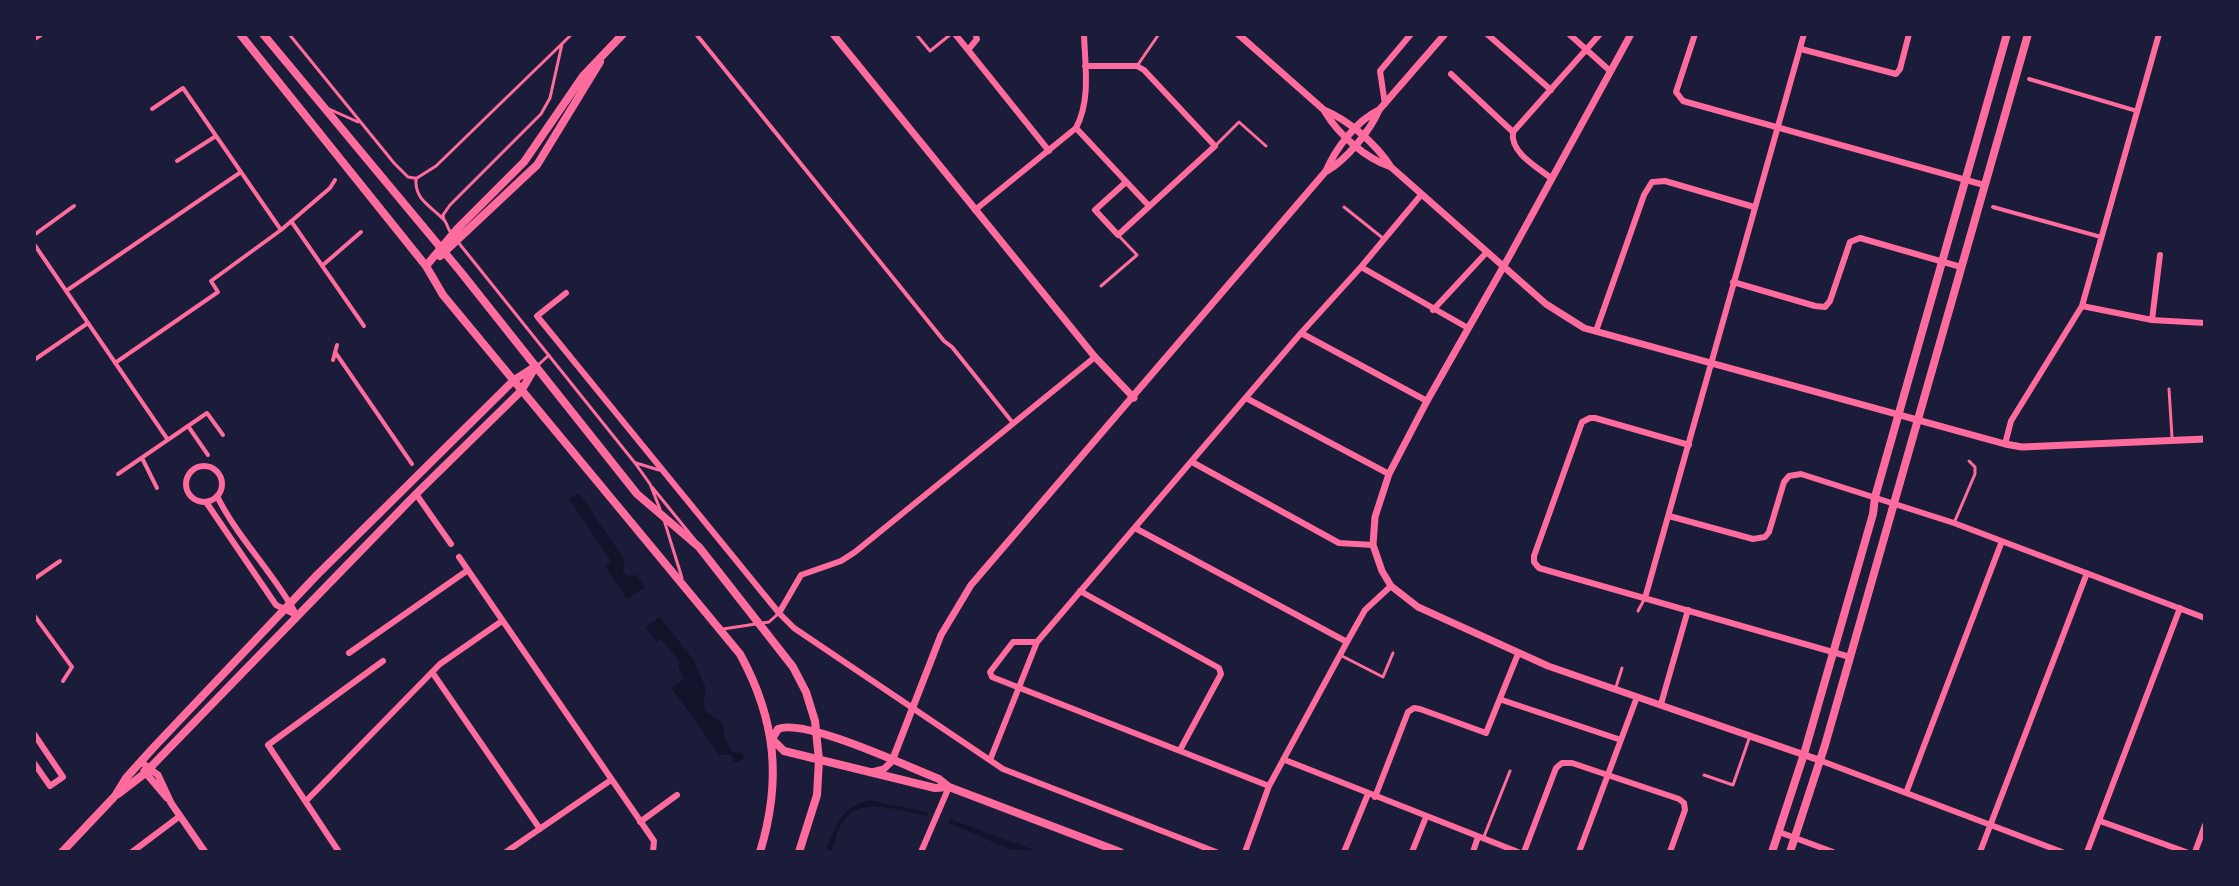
<!DOCTYPE html>
<html>
<head>
<meta charset="utf-8">
<style>
	body { margin:0 }
	#map { position:relative; width:2239px; height:886px; overflow:hidden; background:#1b1b3a; font-family:Rubik,sans-serif }
	canvas { display:block }
	.frame { position:absolute; inset:0; border:36px solid #1b1b3a; pointer-events:none }
</style>
</head>
<body>
<div id="map">
<canvas width="2239" height="886"></canvas>
<div class="frame"></div>
</div>
<script>
const g = document.querySelector('canvas').getContext('2d');
g.lineJoin = 'round';
function fill(path, color) { g.fillStyle = color; g.fill(path, 'evenodd'); }
function trace(path, color, width, dash) { g.strokeStyle = color; g.lineWidth = width; g.lineCap = dash ? 'butt' : 'round'; g.setLineDash(dash || []); g.stroke(path); }
const water = new Path2D(`
	M579,493L624,559L623,572L627,576L636,575L645,587L627,599L605,566L611,561L569,499Z
	M660,617L694,661L706,689L703,703L705,711L722,723L725,739L733,752L743,753L744,758L740,762H734L731,755H719L672,688L685,678L678,668L679,661L661,639L657,642L646,627Z
	M868,800L928,812L927,816C903,812 866,797 846,817C838,826 835,841 831,852H825C835,827 841,808 868,800Z
	M950,819L1034,850L1038,852H1017L948,823Z`);
const service = new Path2D(`
	M289,34L394,163L408,177L414,178
	M916,34L930,51L951,34
	M1137,66L1159,34
	M329,109L358,122
	M1215,146L1239,122L1266,146
	M416,178C414,201 432,206 445,221C447,224 448,229 451,233
	M417,178L436,166L572,34
	M1344,207L1384,239
	M444,220L443,215L450,205L541,114L550,98L562,44
	M458,242L635,463L650,484L660,509
	M1101,286L1137,255L1118,235
	M537,366L549,355
	M2169,389L2172,437
	M636,463L659,470
	M652,487L695,540
	M664,520L682,578
	M1954,523L1975,474V467L1969,461
	M1638,611L1645,598
	M723,629L769,622L779,613
	M1340,655L1383,677L1393,653
	M1616,687L1622,668
	M1704,775L1733,785L1749,739
	M1483,839L1510,771`);
const pedestrian = new Path2D(`
	M696,34L944,341L952,347L1013,423
	M2029,79L2137,111
	M152,109L183,88L281,230
	M177,161L216,136
	M1993,207L2101,237
	M291,221L364,326
	M34,235L74,206
	M34,244L168,440
	M323,265L361,232
	M66,291L241,172
	M335,352L412,464
	M34,360L88,323
	M333,360L337,345
	M115,363L218,292L211,281L281,230L330,188L335,180
	M188,426L208,455
	M142,458L157,488
	M118,474L207,413L223,435
	M34,579L60,561
	M34,615L72,667L63,681`);
const minor = new Path2D(`
	M955,34L968,50L977,39L975,34
	M1487,34L1551,90
	M1569,34L1609,70
	M1695,34L1676,92L1683,101L1984,185
	M1801,49L1896,74L1900,69L1909,34
	M968,50L1049,151
	M1085,66H1137L1144,70L1215,146L1118,235L1095,210L1126,182
	M1451,74L1513,132
	M1385,104L1380,71L1411,34
	M1076,128L1149,206
	M1551,178C1537,167 1510,153 1513,132L1600,34
	M975,210L1076,128C1091,100 1085,65 1084,34
	M1361,267L1468,328
	M1733,282L1815,306L1825,307L1830,301L1850,242L1860,238L1961,267
	M566,293L537,316L779,613L794,628L1003,769L1216,852
	M2082,306L2152,320L2205,323
	M1433,310L1486,253
	M2152,320L2160,255
	M1596,331L1644,195L1652,182L1665,181L1754,207
	M1301,333L1427,401
	M1246,398L1389,474
	M2005,444L2011,421L2082,306L2159,34
	M1689,445L1595,418H1590L1582,422L1534,556V562L1539,568L1850,657
	M1192,462L1339,543L1373,545
	M186 484a18 18 0 1 1 36 0a18 18 0 1 1-36 0Z
	M416,494L451,544
	M217,496C238,539 275,574 297,616
	M206,502L276,605L298,616
	M1669,516L1753,539L1765,537L1769,532L1784,482L1789,476L1801,474L1954,523L2205,618
	M1135,528L1347,642
	M459,557L654,841L653,852
	M1080,591L1219,668L1221,674L1180,750
	M1645,598L1804,34
	M779,613L801,575L841,561L855,552L1095,357
	M1037,642H1013L990,672L992,677L1269,786
	M349,653L468,570
	M432,672L540,829
	M1502,700L1621,740
	M1661,704L1688,610
	M34,734L63,777L50,786L34,763
	M990,760L1037,642L1301,333L1361,267L1421,195
	M1285,760L1518,852
	M1819,760L2062,852
	M1906,793L2002,541
	M1375,797L1408,712L1414,708L1420,709L1486,733L1518,654
	M306,801L440,664L502,621
	M2100,821L2186,852
	M640,822L677,795
	M1779,832L1833,852
	M132,852L180,816
	M339,852L268,745L383,661
	M506,852L611,780
	M921,852L949,787
	M1245,852L1269,786L1347,642L1365,610L1391,586
	M1344,852L1368,794
	M1412,852L1426,817
	M1473,852L1478,837
	M1524,852L1556,768L1562,763H1572L1679,799L1684,803L1685,810L1670,852
	M1579,852L1637,697
	M1980,852L2087,573
	M2087,852L2180,608
	M2195,852L2205,825`);
const tertiary = new Path2D(`
	M833,34L1095,357L1134,398
	M1238,34L1324,110C1350,121 1376,144 1391,167L1546,304L1584,328L2005,444L2022,447L2205,439
	M1631,34L1510,255L1427,401L1389,474L1375,517L1373,545L1382,571L1391,586L1418,607L1548,666L1819,760
	M1325,112C1339,135 1365,158 1391,167
	M1327,171C1347,159 1370,131 1379,110L1445,34
	M141,762L158,775L171,803L205,852
	M144,771L167,798
	M872,772L884,769L892,761L941,635L971,585L1326,171C1336,148 1356,121 1379,110`);
const secondary = new Path2D(`
	M240,34L426,266L443,295L740,654C776,720 782,780 760,852
	M263,34L460,271L637,494L699,547L793,667L806,692L815,721L819,760L817,795L799,852
	M34,37L39,34
	M440,256L537,165L600,62
	M426,266L457,229L524,162L583,76L623,34
	M772,739L778,729C805,718 908,767 939,779L949,787L1120,852
	M772,739L784,751L935,788L948,787
	M118,794L144,774L416,494L521,391L533,371
	M62,852L115,796L126,778L154,747L317,575L514,380L536,366
	M1772,852L1804,754L1873,514L1875,497L2007,34
	M1790,852L1825,745L2028,34`);
fill(water, '#12122b');
trace(service, '#ff6b9d', 3);
trace(pedestrian, '#ff6b9d', 4);
trace(minor, '#ff6b9d', 6);
trace(tertiary, '#ff6b9d', 7);
trace(secondary, '#ff6b9d', 8);
</script>
</body>
</html>
